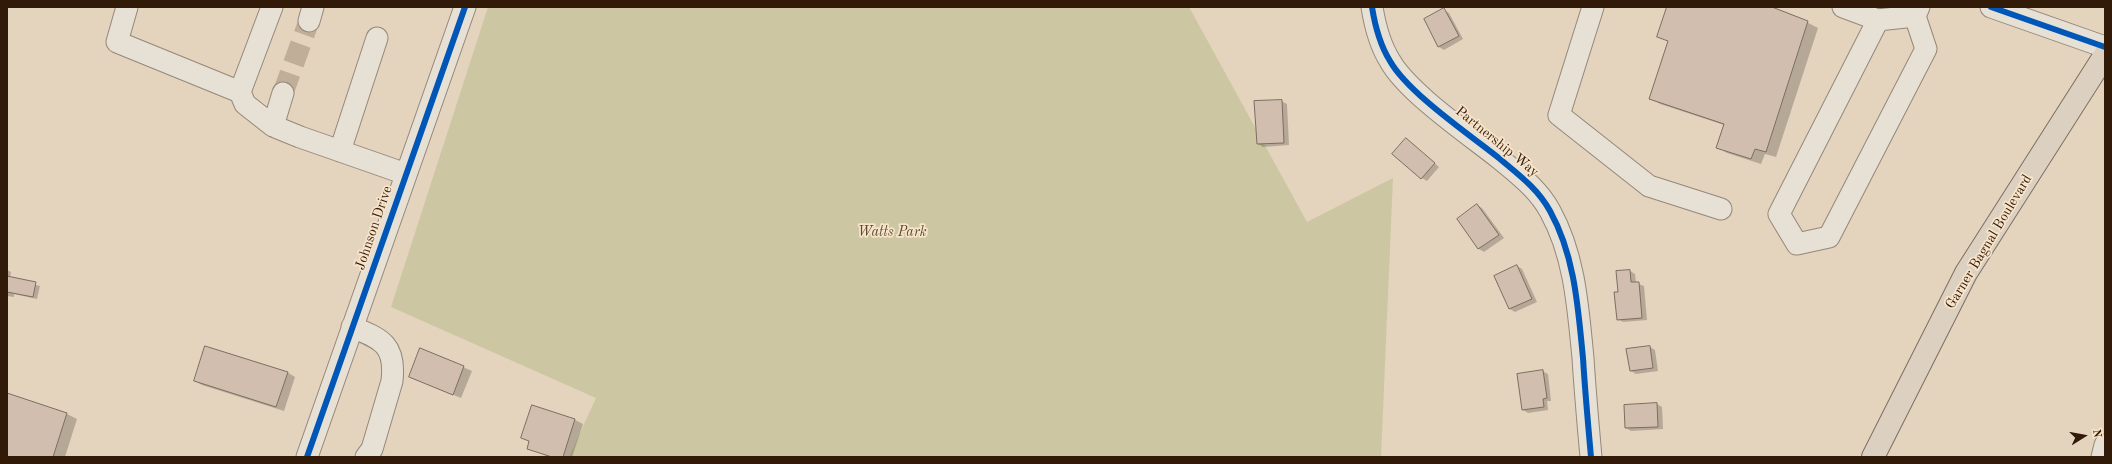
<!DOCTYPE html>
<html>
<head>
<meta charset="utf-8">
<style>
	body { margin:0 }
	#map { position:relative; width:2112px; height:464px; overflow:hidden; background:#e4d3bd; font-family:"Old Standard TT",serif }
	canvas { display:block }
	.frame { position:absolute; inset:0; border:8px solid #321a08; pointer-events:none }
	.north { position:absolute; left:2064px; top:416px; width:40px; height:40px; -webkit-text-stroke:3px #f7e4ca; paint-order:stroke; rotate:79deg; font-size:11px; font-weight:700; line-height:16px; text-align:center; color:#321a08 }
	.north::after { content:''; display:block; margin:auto; width:14px; height:18px; background:#321a08; clip-path:polygon(50% 0,100% 100%,50% 72%,0 100%) }
</style>
</head>
<body>
<div id="map">
<canvas width="2112" height="464"></canvas>
<div class="frame"></div>
<div class="north">N</div>
</div>
<script>
const g = document.querySelector('canvas').getContext('2d');
g.lineJoin = 'round';
function fill(path, color) { g.fillStyle = color; g.fill(path, 'evenodd'); }
function trace(path, color, width, dash) { g.strokeStyle = color; g.lineWidth = width; g.lineCap = dash ? 'butt' : 'round'; g.setLineDash(dash || []); g.stroke(path); }
function drawText(font, color, halo, rows, align = 'center') {
  g.font = font + ' "Old Standard TT",serif'; g.lineWidth = 3.5; g.setLineDash([]); g.textBaseline = 'middle'; g.strokeStyle = halo; g.fillStyle = color; for (const [text, x, y, turn = 0] of rows) {
    g.save(); g.translate(x, y); g.rotate((+turn || 0) * Math.PI / 180); g.textAlign = isNaN(turn) ? turn : align; if (halo) g.strokeText(text, 0, 0); g.fillText(text, 0, 0); g.restore();
  }
}
const green = new Path2D(`
	M488,7H1189L1307,222L1393,178L1381,457H569L596,398L391,307Z`);
const shadow = new Path2D(`
	M1668,7H1769L1795,16L1818,28L1776,157L1765,154L1761,164L1727,153L1717,147L1724,125L1660,104L1650,98L1669,42L1659,36Z
	M1444,10L1449,13L1463,39L1444,50L1439,47L1425,20Z
	M1281,101L1287,104L1289,145L1263,147L1258,144Z
	M1411,143L1439,167L1427,181L1422,178Z
	M1477,205L1482,208L1504,238L1484,252L1479,249L1458,219Z
	M1517,266L1522,269L1537,302L1515,312L1510,309L1495,276Z
	M7,270L11,272L10,278L40,286L37,299L14,294V297L7,296Z
	M1630,271L1635,274L1636,283L1644,286L1647,320L1623,322L1618,319L1619,293Z
	M1650,347L1655,350L1658,371L1636,374L1631,371Z
	M421,349L472,371L461,398L410,377Z
	M1542,371L1548,374L1551,401H1547L1548,410L1528,413L1523,410Z
	M287,372L295,377L284,411L202,385L195,381Z
	M7,394L67,414L77,419L65,457H7Z
	M1657,404L1662,407L1663,429L1631,431L1626,428Z
	M532,406L575,420L583,424L572,457H549L528,448L530,442L522,438Z`);
const building = new Path2D(`
	M1667,7H1772L1808,21L1766,152L1755,149L1751,159L1716,148L1724,124L1649,99L1668,41L1657,37Z
	M1444,8L1459,36L1438,47L1424,19Z
	M1282,100L1284,143L1257,144L1254,101Z
	M1406,138L1435,163L1421,179L1392,154Z
	M1477,204L1499,235L1478,249L1457,219Z
	M1517,265L1532,299L1509,309L1494,276Z
	M1630,270L1631,282H1639L1642,318L1617,320L1614,292H1618L1616,271Z
	M7,276L36,282L33,297L7,292Z
	M205,346L288,372L276,407L194,381Z
	M1650,346L1653,368L1630,371L1626,349Z
	M420,348L464,366L453,395L409,377Z
	M1543,370L1547,398L1543,399L1544,407L1522,410L1517,374Z
	M7,393L67,413L53,457H7Z
	M1657,403L1658,427L1625,428L1624,405Z
	M532,405L575,419L563,457H552L527,449L529,441L521,438Z`);
const minorTunnel = new Path2D(`
	M283,93L309,21`);
const minor = new Path2D(`
	M127,7L117,42L240,92L245,104L273,126
	M1372,7C1375,26 1380,45 1390,61C1408,93 1470,135 1500,159C1519,175 1538,189 1550,211C1575,256 1578,308 1583,358C1585,391 1588,424 1591,457
	M1593,7L1559,115L1649,186L1721,209
	M1843,7L1878,20
	M1991,7L2105,47
	M1915,16L1878,20L1779,214L1797,244L1829,237L1926,49L1915,16L1919,7
	M309,21L313,7
	M240,92L272,7
	M283,93L273,126L300,137L406,174
	M340,151L377,38
	M352,327C382,339 396,345 392,381L372,449L366,457
	M307,457L465,7
	M2102,457L2105,445`);
const highway = new Path2D(`
	M1873,457L1966,273L2105,55`);
const cycleway = new Path2D(`
	M1372,7C1375,26 1380,45 1390,61C1408,93 1470,135 1500,159C1519,175 1538,189 1550,211C1575,256 1578,308 1583,358C1585,391 1588,424 1591,457
	M1991,7L2105,47
	M307,457L465,7`);
const streetNames = [
	["Partnership Way",1497,142,39],
	["Johnson Drive",374,228,-71],
	["Garner Bagnal Boulevard",1989,242,-59]
];
const parkNames = [
	["Watts Park",892,232]
];
fill(green, '#ccc7a2');
fill(shadow, '#0003');
fill(building, '#d2beaf');
trace(building, '#7a6e61', 1);
trace(minorTunnel, '#c0ae99', 21, [21, 10]);
trace(minor, '#948879', 23);
trace(highway, '#7a6e61', 24);
trace(minor, '#e7e0d5', 21);
trace(highway, '#dcd0c0', 22);
trace(cycleway, '#0057b8', 6);
drawText('14px', '#321a08', '#f7e4ca', streetNames);
drawText('italic 14px', '#5a4b2f', '#f7e4ca', parkNames);
</script>
</body>
</html>
